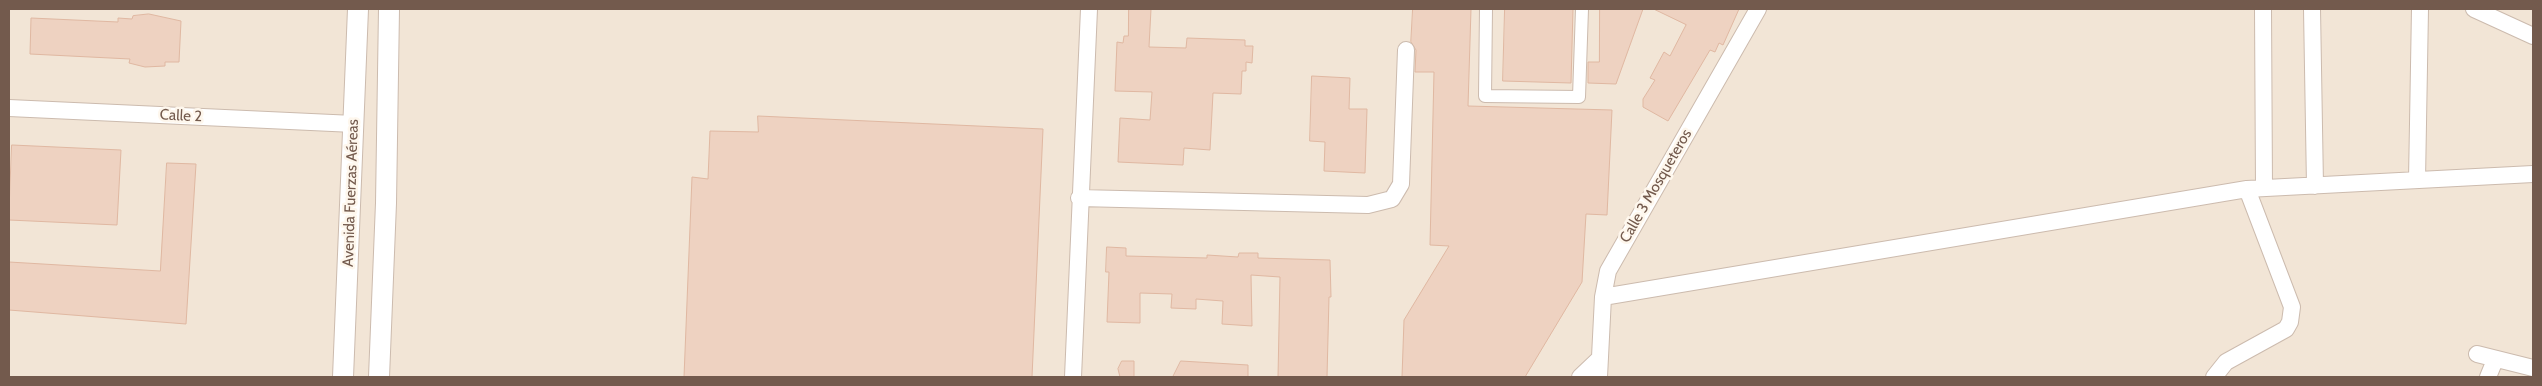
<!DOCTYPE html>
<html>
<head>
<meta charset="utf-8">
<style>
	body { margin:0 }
	#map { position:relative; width:2542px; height:386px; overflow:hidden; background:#fbf3e7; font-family:Cabin,sans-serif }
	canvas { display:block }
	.frame { position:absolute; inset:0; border:10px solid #735a4d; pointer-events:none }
</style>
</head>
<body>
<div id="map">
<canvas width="2542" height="386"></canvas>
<div class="frame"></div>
</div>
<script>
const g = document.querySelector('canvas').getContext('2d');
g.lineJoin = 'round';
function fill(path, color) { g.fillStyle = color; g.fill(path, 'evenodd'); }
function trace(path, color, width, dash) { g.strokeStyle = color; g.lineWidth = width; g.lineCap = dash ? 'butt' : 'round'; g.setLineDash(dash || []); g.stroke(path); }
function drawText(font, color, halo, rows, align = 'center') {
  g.font = font + ' Cabin,sans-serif'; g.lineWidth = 5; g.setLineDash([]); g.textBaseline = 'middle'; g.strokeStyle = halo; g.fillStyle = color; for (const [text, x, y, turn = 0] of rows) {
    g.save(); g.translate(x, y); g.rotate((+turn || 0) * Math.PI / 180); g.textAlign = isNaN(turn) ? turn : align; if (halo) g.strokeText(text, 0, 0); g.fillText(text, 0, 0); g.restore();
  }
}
const residential = new Path2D(`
	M9,9H2533V377H9Z`);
const building = new Path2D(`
	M1129,9H1151L1149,47L1186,48L1187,38L1245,40V46H1253L1252,63L1246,62V71H1242L1241,94L1213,93L1210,150L1184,148L1183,165L1118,162L1120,118L1150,120L1152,92L1115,91L1117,42L1123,43L1124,36H1128Z
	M1413,9H1471L1468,106L1612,110L1607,215L1586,214L1582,282L1525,377H1402L1404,320L1449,246L1430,245L1434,72H1415L1416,50L1411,42Z
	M1505,9H1573L1571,83L1503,81Z
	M1600,9H1643L1616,84L1588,83V62H1599Z
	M1654,9H1739L1723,45L1719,43L1715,52L1710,50L1668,121L1643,107V99L1655,80L1650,78L1664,52L1670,56L1686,25Z
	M149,14L181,21L179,62H165V66L145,67L129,63L130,59L30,54L31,18L118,22V18L132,19L133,16Z
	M1312,76L1350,78L1349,109H1367L1365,173L1324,171L1325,142L1310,141Z
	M758,116L1043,129L1032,377H684L692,177L708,179L710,131L758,132Z
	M12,145L121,150L117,225L9,220Z
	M167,163L196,164L186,324L9,310V262L160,271Z
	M1107,247L1126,248V256L1207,258V255L1238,257L1239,253H1258V258L1330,260L1331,297H1329L1327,377H1278L1280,277L1251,275L1252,326L1222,324L1223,301L1196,299V309L1171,308L1172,294L1140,293V323L1107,322L1109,272H1106Z
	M1122,361H1134V377H1120L1118,369Z
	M1181,361L1248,365V377H1173Z`);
const pedestrian = new Path2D(`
	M1486,9L1485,96L1579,97L1582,9`);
const minor = new Path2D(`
	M2263,9L2264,188
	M2312,9L2315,186
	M2474,9L2533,36
	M9,108L354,124
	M2417,180L2420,9
	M1079,198L1368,205L1392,199L1401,184L1406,50
	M1603,297L2247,189L2533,174
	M2477,354L2533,368
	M1073,377L1089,9
	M1580,377L1599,359
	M1599,377L1603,297L1608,271L1758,9
	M2214,377L2226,362L2286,329L2290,322L2292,307L2247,189
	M2488,377L2495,360`);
const tertiary = new Path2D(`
	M343,377L358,9
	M379,377L386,203L389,9`);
const streetNames = [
	["Calle 2",181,116,3],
	["Calle 3 Mosqueteros",1656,186,-60],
	["Avenida Fuerzas Aéreas",351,193,-88]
];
fill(residential, '#f2e5d6');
fill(building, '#eed2c1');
trace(building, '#e0b8a2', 1);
trace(pedestrian, '#ccbbae', 14);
trace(minor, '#ccbbae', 18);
trace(tertiary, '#ccbbae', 22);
trace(pedestrian, '#fff', 12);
trace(minor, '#fff', 16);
trace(tertiary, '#fff', 20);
drawText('15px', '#735a4d', '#fef7ed', streetNames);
</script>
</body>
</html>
